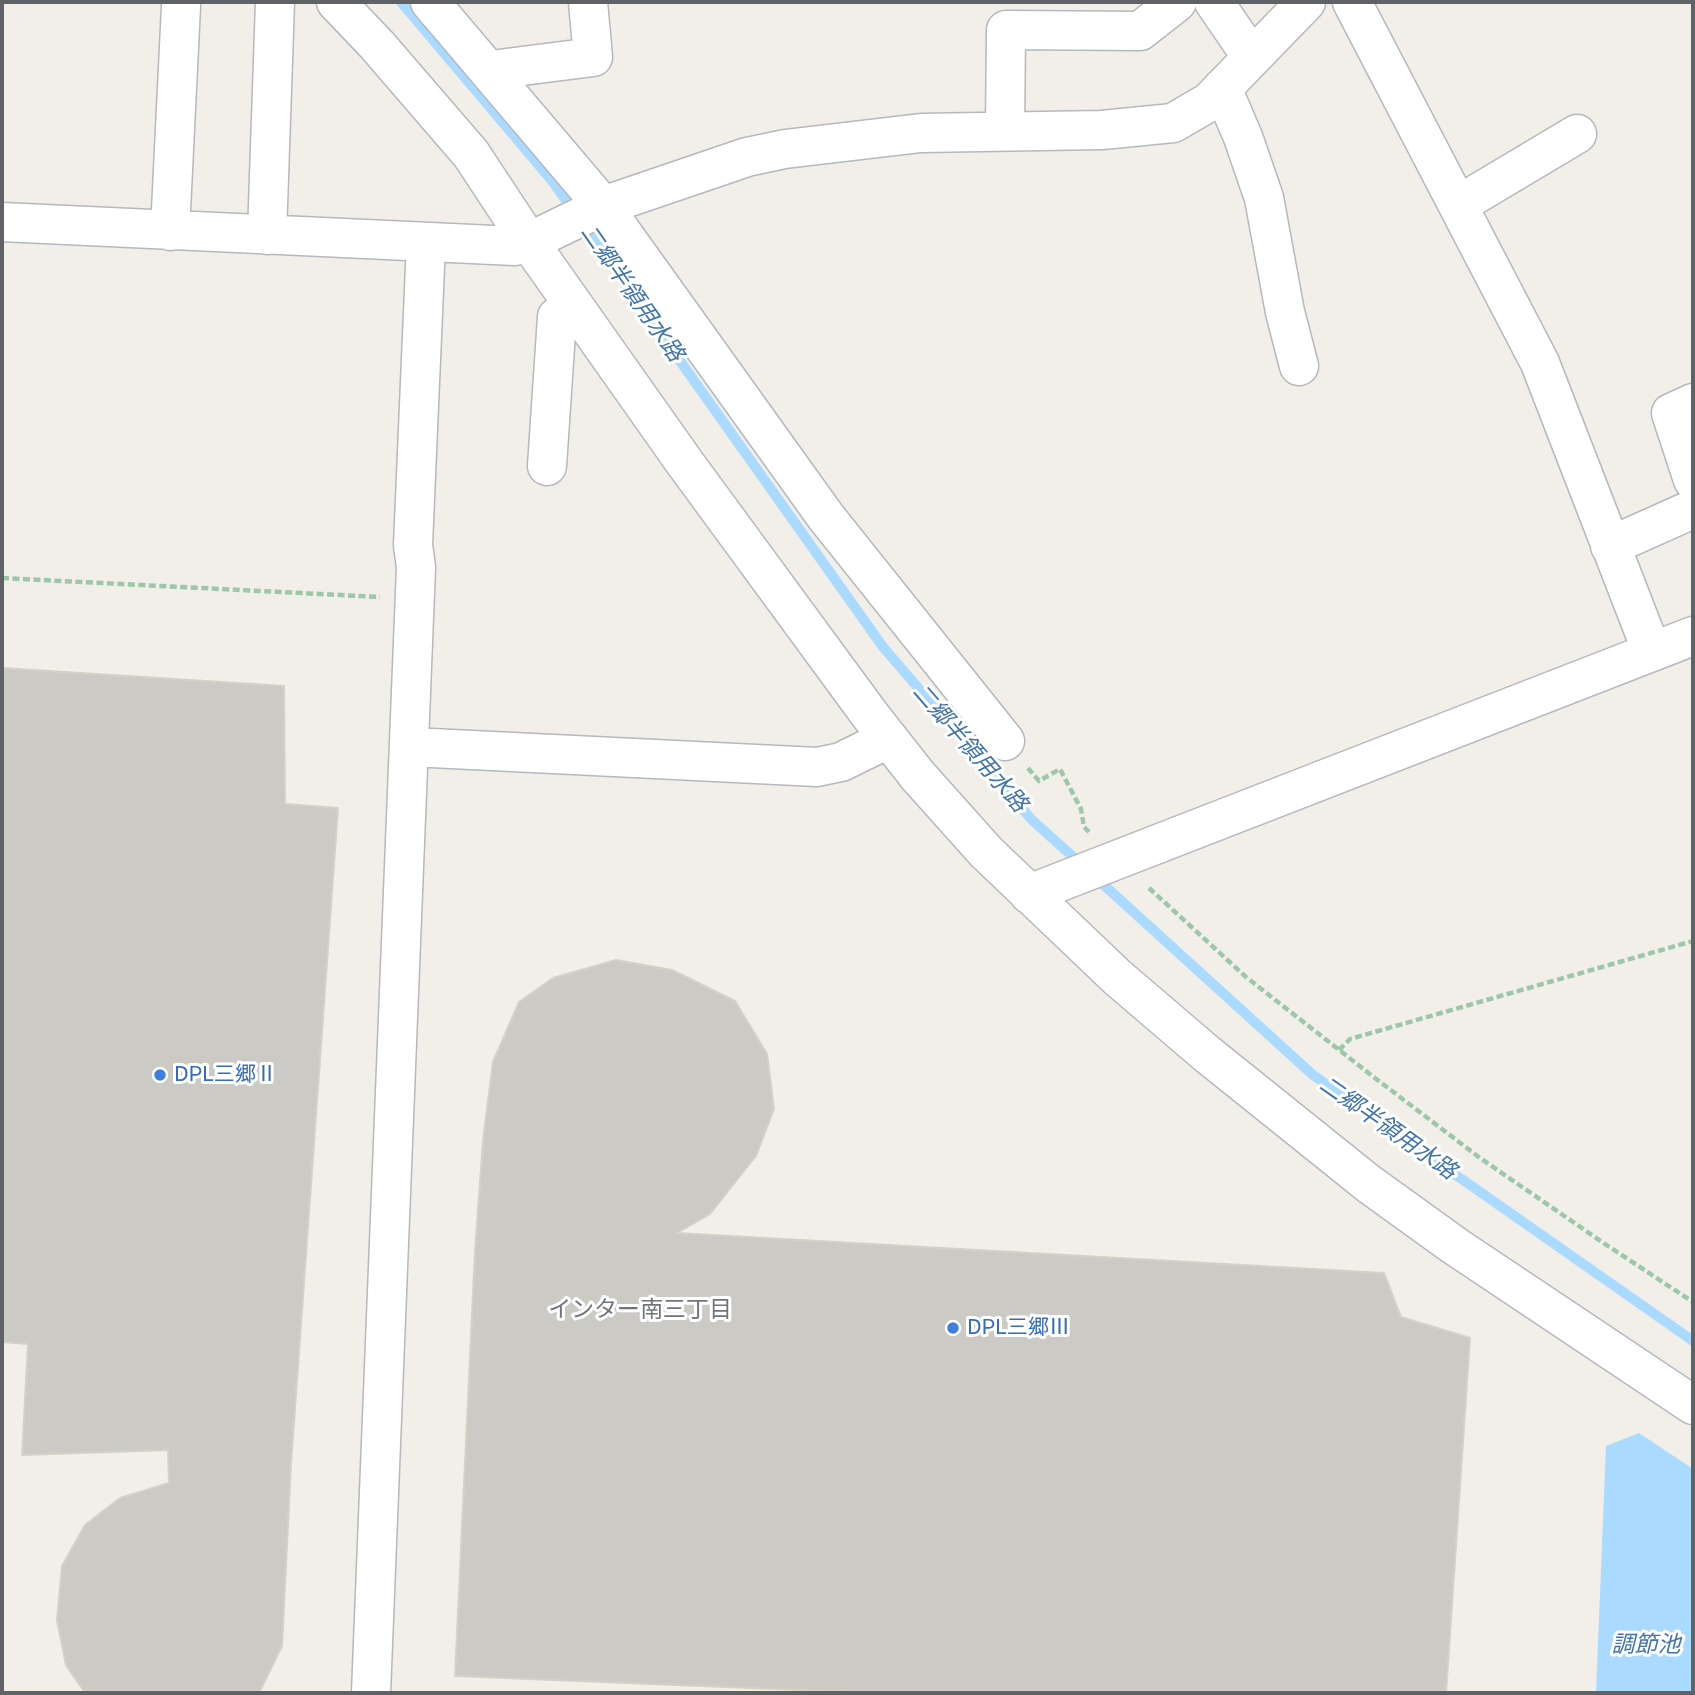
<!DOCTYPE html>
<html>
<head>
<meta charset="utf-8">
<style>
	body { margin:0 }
	#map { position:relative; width:1695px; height:1695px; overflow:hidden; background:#f1efe8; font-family:"Public Sans",sans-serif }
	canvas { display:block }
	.frame { position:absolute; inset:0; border:4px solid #5f6368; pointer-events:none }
</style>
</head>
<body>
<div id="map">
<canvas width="1695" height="1695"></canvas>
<div class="frame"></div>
</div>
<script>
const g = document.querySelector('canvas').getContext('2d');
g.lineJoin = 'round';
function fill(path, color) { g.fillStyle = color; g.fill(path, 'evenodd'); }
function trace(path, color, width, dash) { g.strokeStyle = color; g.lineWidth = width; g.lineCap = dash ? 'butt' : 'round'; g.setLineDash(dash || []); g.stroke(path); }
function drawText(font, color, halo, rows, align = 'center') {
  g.font = font + ' "Public Sans","Noto Sans JP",sans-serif'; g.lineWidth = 6; g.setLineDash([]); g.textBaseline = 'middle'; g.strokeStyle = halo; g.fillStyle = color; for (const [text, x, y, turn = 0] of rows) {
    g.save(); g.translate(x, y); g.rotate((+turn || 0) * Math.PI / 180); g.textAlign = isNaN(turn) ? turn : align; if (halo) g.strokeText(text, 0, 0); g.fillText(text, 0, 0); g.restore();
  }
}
const water = new Path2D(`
	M1639,1433L1693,1469V1693H1596L1606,1446Z`);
const stream = new Path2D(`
	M401,2L553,182L883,647L1032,820L1081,864
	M1095,877L1313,1075L1693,1341`);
const building = new Path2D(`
	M2,668L284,686L285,804L338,808L291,1464L282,1646L259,1693H85L66,1665L57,1620L62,1566L85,1525L120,1498L169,1483L168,1450L22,1455L28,1344L2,1342Z
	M616,960L672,970L735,1001L767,1054L774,1109L756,1156L710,1214L677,1233L1384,1273L1401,1317L1470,1338L1446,1693H873L455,1676L475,1251L483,1141L493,1062L519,1002L553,978Z`);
const path = new Path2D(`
	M2,578L380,597
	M1028,768L1039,781L1060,769L1081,809L1084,827L1089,832
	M1149,888L1246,977L1375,1078L1480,1158L1605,1244L1693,1302
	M1339,1050L1350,1039L1693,941`);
const minor = new Path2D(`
	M336,2L377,45L471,154L529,242L685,463L870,715L918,776L986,852L1117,977L1207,1054L1369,1184L1455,1246L1693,1405
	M430,2L603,206L826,517L1005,741
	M1214,2L1251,56
	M1352,2L1540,363L1652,652
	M491,70L593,57L588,2
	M1222,88L1243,137L1264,198L1285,312L1299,366
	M1005,130L1006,30L1140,31L1177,2
	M1458,205L1577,134
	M2,222L515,246L529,242L603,206L747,157L785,149L921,133L1102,130L1173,123L1209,102L1306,2
	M170,231L181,6
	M267,235L275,2
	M1693,403L1671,413L1693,480
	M547,466L557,317L574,306
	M1610,546L1693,509
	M411,747L817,767L841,762L888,739
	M1029,894L1693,636
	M371,1693L416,567L413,545L426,243`);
const markers = [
	[160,1075,7,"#3f7fe0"],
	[953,1328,7,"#3f7fe0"]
];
const shopNames = [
	["DPL三郷Ⅱ",174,1075],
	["DPL三郷Ⅲ",967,1328]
];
const waterNames = [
	["二郷半領用水路",632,293,55],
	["二郷半領用水路",970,748,49],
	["二郷半領用水路",1388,1128,35],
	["調節池",1646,1645]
];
const neighbourhoodNames = [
	["インター南三丁目",640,1310]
];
fill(water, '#aadaff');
trace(stream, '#aadaff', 10);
fill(building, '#cccac5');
trace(building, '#d6d1c6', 2);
trace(minor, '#b5b8bc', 41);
trace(path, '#9cc7a9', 4.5, [7, 3.5]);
trace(minor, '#fff', 38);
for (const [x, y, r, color] of markers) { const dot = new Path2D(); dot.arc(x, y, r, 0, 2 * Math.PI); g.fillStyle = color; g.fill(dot); trace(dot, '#fff', 2.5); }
drawText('21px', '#366cbe', '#fff', shopNames, 'left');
drawText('italic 23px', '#4174aa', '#fff', waterNames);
drawText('23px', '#70757a', '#fff', neighbourhoodNames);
</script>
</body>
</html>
